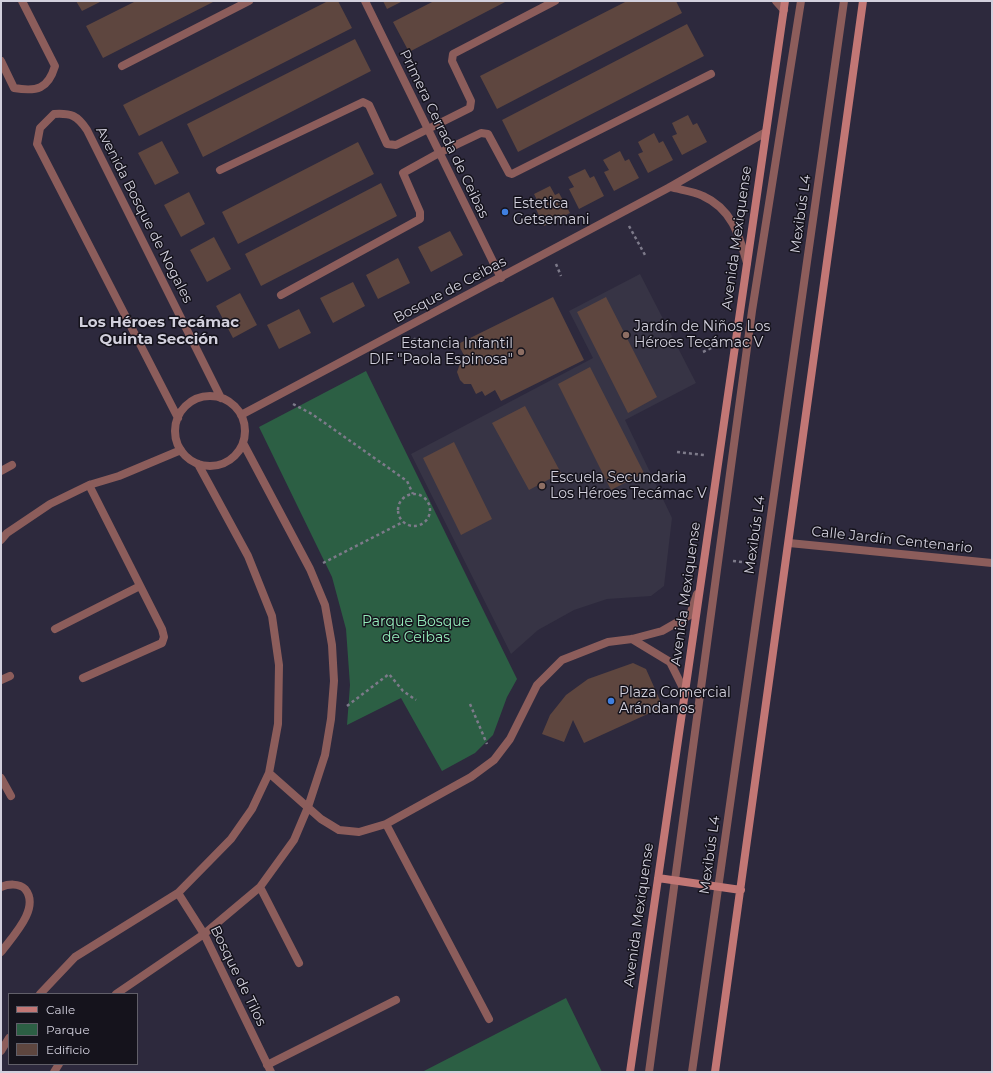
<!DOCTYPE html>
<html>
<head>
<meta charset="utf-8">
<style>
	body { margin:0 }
	#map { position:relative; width:993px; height:1073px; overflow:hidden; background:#2d293d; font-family:Montserrat,sans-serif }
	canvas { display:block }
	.frame { position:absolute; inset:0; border:2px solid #d2d0dd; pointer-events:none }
	.legend { position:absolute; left:8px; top:993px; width:130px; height:72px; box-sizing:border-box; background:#15131c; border:1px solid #615f69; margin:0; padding:5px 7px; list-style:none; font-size:12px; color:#d2d0dd }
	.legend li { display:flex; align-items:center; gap:8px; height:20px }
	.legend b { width:20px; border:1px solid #615f69 }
</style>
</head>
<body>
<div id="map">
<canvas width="993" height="1073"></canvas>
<div class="frame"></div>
<ul class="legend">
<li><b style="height:5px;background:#c27775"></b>Calle</li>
<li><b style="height:11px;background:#2c5f44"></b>Parque</li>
<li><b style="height:11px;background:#5e463f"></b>Edificio</li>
</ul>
</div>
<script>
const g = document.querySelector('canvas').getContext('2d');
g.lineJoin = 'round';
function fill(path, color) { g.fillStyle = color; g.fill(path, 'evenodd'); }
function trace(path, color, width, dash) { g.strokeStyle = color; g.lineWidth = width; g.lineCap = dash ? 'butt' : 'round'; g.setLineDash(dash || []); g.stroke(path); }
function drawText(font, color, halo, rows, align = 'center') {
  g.font = font + ' Montserrat,sans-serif'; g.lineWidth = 3; g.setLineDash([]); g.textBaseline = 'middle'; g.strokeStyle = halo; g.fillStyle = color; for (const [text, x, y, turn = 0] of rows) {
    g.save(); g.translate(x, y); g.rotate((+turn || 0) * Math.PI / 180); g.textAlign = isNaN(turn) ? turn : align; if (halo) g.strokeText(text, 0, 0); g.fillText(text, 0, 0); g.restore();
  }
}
const education = new Path2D(`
	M640,274L696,383L625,420L672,518L664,586L651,596L607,599L574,610L538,630L511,654L411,454L593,358L569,311Z`);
const green = new Path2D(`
	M366,371L517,679L507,697L493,735L475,753L442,771L401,698L347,725L350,685L346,629L332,577L259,427Z
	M566,998L602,1072H422Z`);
const building = new Path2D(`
	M76,1H102L82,11Z
	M136,1H215L103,58L86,26Z
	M328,1H338L352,28L139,136L123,105Z
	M383,1H403L387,9Z
	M434,1H507L409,52L393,22Z
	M627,1H676L682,13L497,109L480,76Z
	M687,24L704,56L518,152L502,120Z
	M355,39L371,71L203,157L187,124Z
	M688,115L693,125L697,123L707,142L682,155L672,136L677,134L672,123Z
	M654,133L659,143L663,141L673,160L648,173L638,154L643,152L638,142Z
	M162,141L179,173L155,185L138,153Z
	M358,142L374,174L238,244L222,212Z
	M620,151L625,161L629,159L639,178L614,191L604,172L609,170L603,160Z
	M585,169L590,178L594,176L604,196L579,209L569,189L574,187L568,177Z
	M381,183L397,216L261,286L245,254Z
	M550,186L555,195L559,193L570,213L544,226L535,207L539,204L534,194Z
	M189,192L205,224L181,237L164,205Z
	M450,231L463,255L431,272L418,247Z
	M214,237L231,269L207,282L190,250Z
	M398,258L410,283L378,299L366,275Z
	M353,282L365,306L333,323L320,298Z
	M240,293L257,325L233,338L216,306Z
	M553,297L584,360L501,401L495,390L485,396L482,391L476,394L471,384H464L460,380L457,372L460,364L467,361L458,344Z
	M606,297L657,397L628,413L577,312Z
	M299,309L311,333L279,349L267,325Z
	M590,367L644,473L611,490L558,384Z
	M525,406L561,473L529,490L492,423Z
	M454,442L492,519L461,535L423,458Z
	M633,663L646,669L663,707L584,743L573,720L564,742L542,734L550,715L566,695L588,679Z`);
const path = new Path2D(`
	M629,226L645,255
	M556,264L561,276
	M414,338L418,349
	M703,352L720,344
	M293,404L312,414L407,481L413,494
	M677,452L704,455
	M398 510a16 16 0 1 1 32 0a16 16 0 1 1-32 0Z
	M733,561L750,563
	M323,563L403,522
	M470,704L487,744
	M347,706L389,674L403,691L416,700`);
const service = new Path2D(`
	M776,1L784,10
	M1,887C8,884 19,883 25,889C41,908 12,937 1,952
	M649,1072L752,311L801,1
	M692,1072L844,1`);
const minor = new Path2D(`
	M365,1L501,278
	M1,61L14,88C37,92 48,89 55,66L22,1
	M122,66L249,1
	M220,170L363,102L369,105L387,144L396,145L470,108L471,101L452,61L453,54L555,1
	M670,187C681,190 693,191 703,196C732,209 739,235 747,263
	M281,295L420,219V212L403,173L439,153L481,133L488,134L509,173L512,174L711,74
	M175 431a35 35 0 1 1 70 0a35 35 0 1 1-70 0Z
	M241,415L670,187L766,132
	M178,418L37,144L40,128L54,114C71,113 77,115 87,130L221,398
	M1,471L12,465
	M1,540L7,533L50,504L89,485L119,476L181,450
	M789,543L992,563
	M55,629L140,586
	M632,639L670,662L685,692
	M83,678L162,643L164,637L162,629L89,485
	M1,680L10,676
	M269,773L321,819L339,830L359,832L386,824L471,777L494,760L510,739L537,685L562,660L608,642L632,639L662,631L690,615L697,594
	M1,778L11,796
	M386,824L489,1019
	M260,887L299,963
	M178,893L204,934L271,1072
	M40,994L75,957L178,893L231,839L252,809L269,773L278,724L279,665L272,616L248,556L198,464
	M116,994L204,934L260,887L294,840L308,807L325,755L331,719L334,681L332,645L325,605L310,569L243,443
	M1,1051L9,1038
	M267,1065L396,1000
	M54,1072L59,1064`);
const secondary = new Path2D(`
	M658,878L741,890
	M630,1072L785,1
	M715,1072L863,1`);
const markers = [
	[505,212,4,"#3f7fe0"],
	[626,335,4,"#8d6e63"],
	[521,352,4,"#8d6e63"],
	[542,486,4,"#8d6e63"],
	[611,701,4,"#3f7fe0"]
];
const streetNames = [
	["Primera Cerrada de Ceibas",444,134,64],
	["Mexibús L4",801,214,-82],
	["Avenida Bosque de Nogales",144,215,63],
	["Avenida Mexiquense",737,238,-82],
	["Bosque de Ceibas",450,290,-28],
	["Mexibús L4",755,535,-82],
	["Calle Jardín Centenario",892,540,6],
	["Avenida Mexiquense",686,594,-82],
	["Mexibús L4",710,855,-82],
	["Avenida Mexiquense",639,915,-82],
	["Bosque de Tilos",238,976,64]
];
const poiNames = [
	["Estetica",513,204],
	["Getsemani",513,220],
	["Jardín de Niños Los",634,327],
	["Héroes Tecámac V",634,343],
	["Estancia Infantil",513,344,"right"],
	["DIF \"Paola Espinosa\"",513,360,"right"],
	["Escuela Secundaria",550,478],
	["Los Héroes Tecámac V",550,494],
	["Plaza Comercial",619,693],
	["Arándanos",619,709]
];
const parkNames = [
	["Parque Bosque",416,622],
	["de Ceibas",416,638]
];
const neighbourhoodNames = [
	["Los Héroes Tecámac",159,323],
	["Quinta Sección",159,340]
];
fill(education, '#373445');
fill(green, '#2c5f44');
fill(building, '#5e463f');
trace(path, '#7d7a8a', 2.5, [3, 3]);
trace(service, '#8c5d5b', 8);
trace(minor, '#8c5d5b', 8);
trace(secondary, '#c27775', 8);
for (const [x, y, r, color] of markers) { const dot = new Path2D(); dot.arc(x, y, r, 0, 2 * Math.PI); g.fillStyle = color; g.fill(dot); trace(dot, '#15131c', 1.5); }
drawText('14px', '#d2d0dd', '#15131c', streetNames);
drawText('14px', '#d2d0dd', '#15131c', poiNames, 'left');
drawText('14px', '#95ecbb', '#15131c', parkNames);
drawText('bold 15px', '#d2d0dd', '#15131c', neighbourhoodNames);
</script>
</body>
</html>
